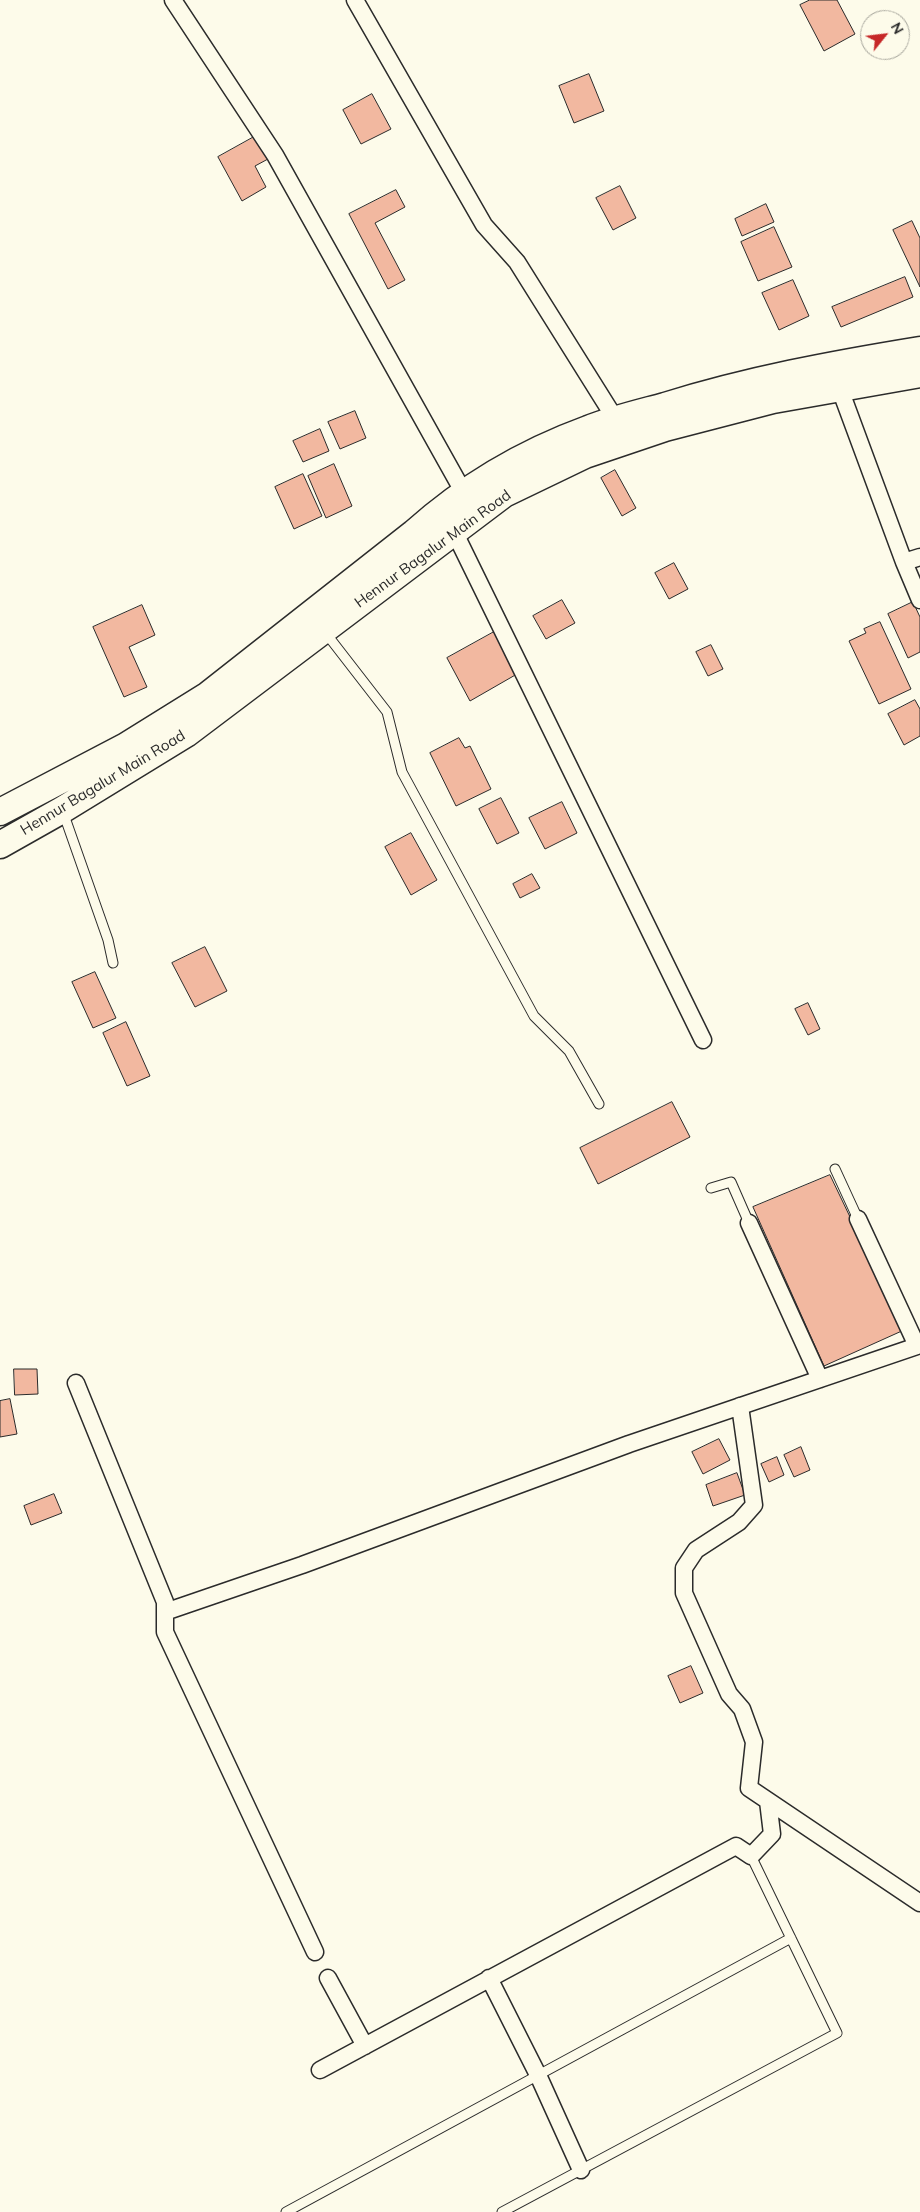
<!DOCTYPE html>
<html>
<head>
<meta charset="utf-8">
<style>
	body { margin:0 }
	#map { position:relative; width:920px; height:2212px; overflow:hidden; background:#fdfbea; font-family:Mulish,sans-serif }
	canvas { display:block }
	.north { position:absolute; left:860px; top:10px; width:50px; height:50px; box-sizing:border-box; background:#fdfbea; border:1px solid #a9a89e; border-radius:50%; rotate:61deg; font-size:14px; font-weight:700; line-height:20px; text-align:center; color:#2b2b2b }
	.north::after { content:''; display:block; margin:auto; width:18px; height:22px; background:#c62828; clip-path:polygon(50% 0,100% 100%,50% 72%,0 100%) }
</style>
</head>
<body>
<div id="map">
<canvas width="920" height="2212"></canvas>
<div class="north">N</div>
</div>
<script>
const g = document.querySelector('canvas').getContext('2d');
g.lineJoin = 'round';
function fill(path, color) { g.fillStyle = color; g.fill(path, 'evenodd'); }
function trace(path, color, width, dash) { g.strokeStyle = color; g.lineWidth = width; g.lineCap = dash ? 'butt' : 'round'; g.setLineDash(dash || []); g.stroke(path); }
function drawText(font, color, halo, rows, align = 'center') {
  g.font = font + ' Mulish,sans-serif'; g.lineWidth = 4; g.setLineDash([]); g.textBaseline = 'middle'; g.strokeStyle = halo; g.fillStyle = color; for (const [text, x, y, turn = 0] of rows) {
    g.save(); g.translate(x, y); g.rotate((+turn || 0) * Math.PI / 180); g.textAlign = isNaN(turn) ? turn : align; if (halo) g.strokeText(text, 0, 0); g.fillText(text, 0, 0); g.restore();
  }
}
const building = new Path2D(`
	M810,0H837L855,34L824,51L800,5Z
	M589,74L604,111L574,123L559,86Z
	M372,94L391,129L361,144L343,110Z
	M254,137L268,159L255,166L266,187L242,201L218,157Z
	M620,186L636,218L613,230L596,198Z
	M396,190L405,207L375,223L405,280L388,289L349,214Z
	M766,204L774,222L742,236L735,219Z
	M912,221L920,238V287L893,230Z
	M774,227L792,267L758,281L741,242Z
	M905,277L913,297L841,327L832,307Z
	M793,280L809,316L779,330L762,293Z
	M355,411L366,438L340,449L328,422Z
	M320,429L329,451L303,462L293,441Z
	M334,464L352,506L326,518L308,476Z
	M615,470L636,508L622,516L601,478Z
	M303,474L322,516L294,529L275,487Z
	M674,563L688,589L669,599L655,573Z
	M562,600L575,623L546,639L533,616Z
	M913,602L920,617V652L908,658L888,614Z
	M142,605L155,635L129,647L147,687L124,697L93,627Z
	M880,622L911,689L879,704L849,641L866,633L864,629Z
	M494,632L517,674L470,701L447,658Z
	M711,645L723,669L708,676L696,652Z
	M915,700L920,709V736L904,745L888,714Z
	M459,738L465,748L470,746L491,789L456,806L430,753Z
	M501,798L519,833L497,844L479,809Z
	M562,802L577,833L545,849L529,818Z
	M411,833L437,880L411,895L385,847Z
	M532,874L540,888L520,898L513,884Z
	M205,947L227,991L195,1007L172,963Z
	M95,972L116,1018L93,1028L72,982Z
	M808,1003L820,1029L808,1035L795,1009Z
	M126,1022L150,1076L127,1086L103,1033Z
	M672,1102L690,1137L598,1184L580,1148Z
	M830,1175L904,1330L824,1366L753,1207Z
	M14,1369H37L38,1394L15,1395Z
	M10,1399L17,1434L0,1437V1401Z
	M719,1439L730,1460L703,1474L692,1452Z
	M801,1447L810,1470L794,1477L784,1455Z
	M777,1457L784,1475L769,1482L761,1464Z
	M737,1473L745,1495L713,1506L706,1485Z
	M54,1494L62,1513L31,1525L24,1506Z
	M691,1666L703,1693L680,1703L668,1676Z`);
const service = new Path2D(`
	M325,632L387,712L402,772L534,1016L569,1051L599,1104
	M63,812L108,940L113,963
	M835,1169L858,1219
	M711,1188L731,1182L749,1223
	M286,2212L791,1938
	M502,2212L837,2033L751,1856`);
const minor = new Path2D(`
	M173,0L275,155L469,502
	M355,0L484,225L517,262L616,420
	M837,381L904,562L920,557
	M450,523L703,1040
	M904,562L920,600
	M858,1219L917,1346
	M749,1223L820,1379
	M76,1383L165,1602V1632L315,1952
	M740,1406L754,1505L739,1522L696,1550L684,1568V1593L729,1694L742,1709L754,1742L749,1788L920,1903
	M165,1612L302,1565L629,1444L920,1345
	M328,1978L365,2046
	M489,1978L538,2075L581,2170
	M320,2070L736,1846L751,1856L772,1834L768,1801`);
const primary = new Path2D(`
	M0,812L126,746L208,695L414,533C464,488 525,452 588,429C613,419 639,413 665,406C748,380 834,364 920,350
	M0,845L62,810L186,734L504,494L585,455L665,428L773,400L920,374`);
const streetNames = [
	["Hennur Bagalur Main Road",433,549,-36],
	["Hennur Bagalur Main Road",103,783,-31]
];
fill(building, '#f2b8a0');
trace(building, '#2b2b2b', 1);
trace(service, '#2b2b2b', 11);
trace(minor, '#2b2b2b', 19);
trace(primary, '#2b2b2b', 29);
trace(service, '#fdfbea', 9);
trace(minor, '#fdfbea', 16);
trace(primary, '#fdfbea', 26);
drawText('15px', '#2b2b2b', '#fdfbea', streetNames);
</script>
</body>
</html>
